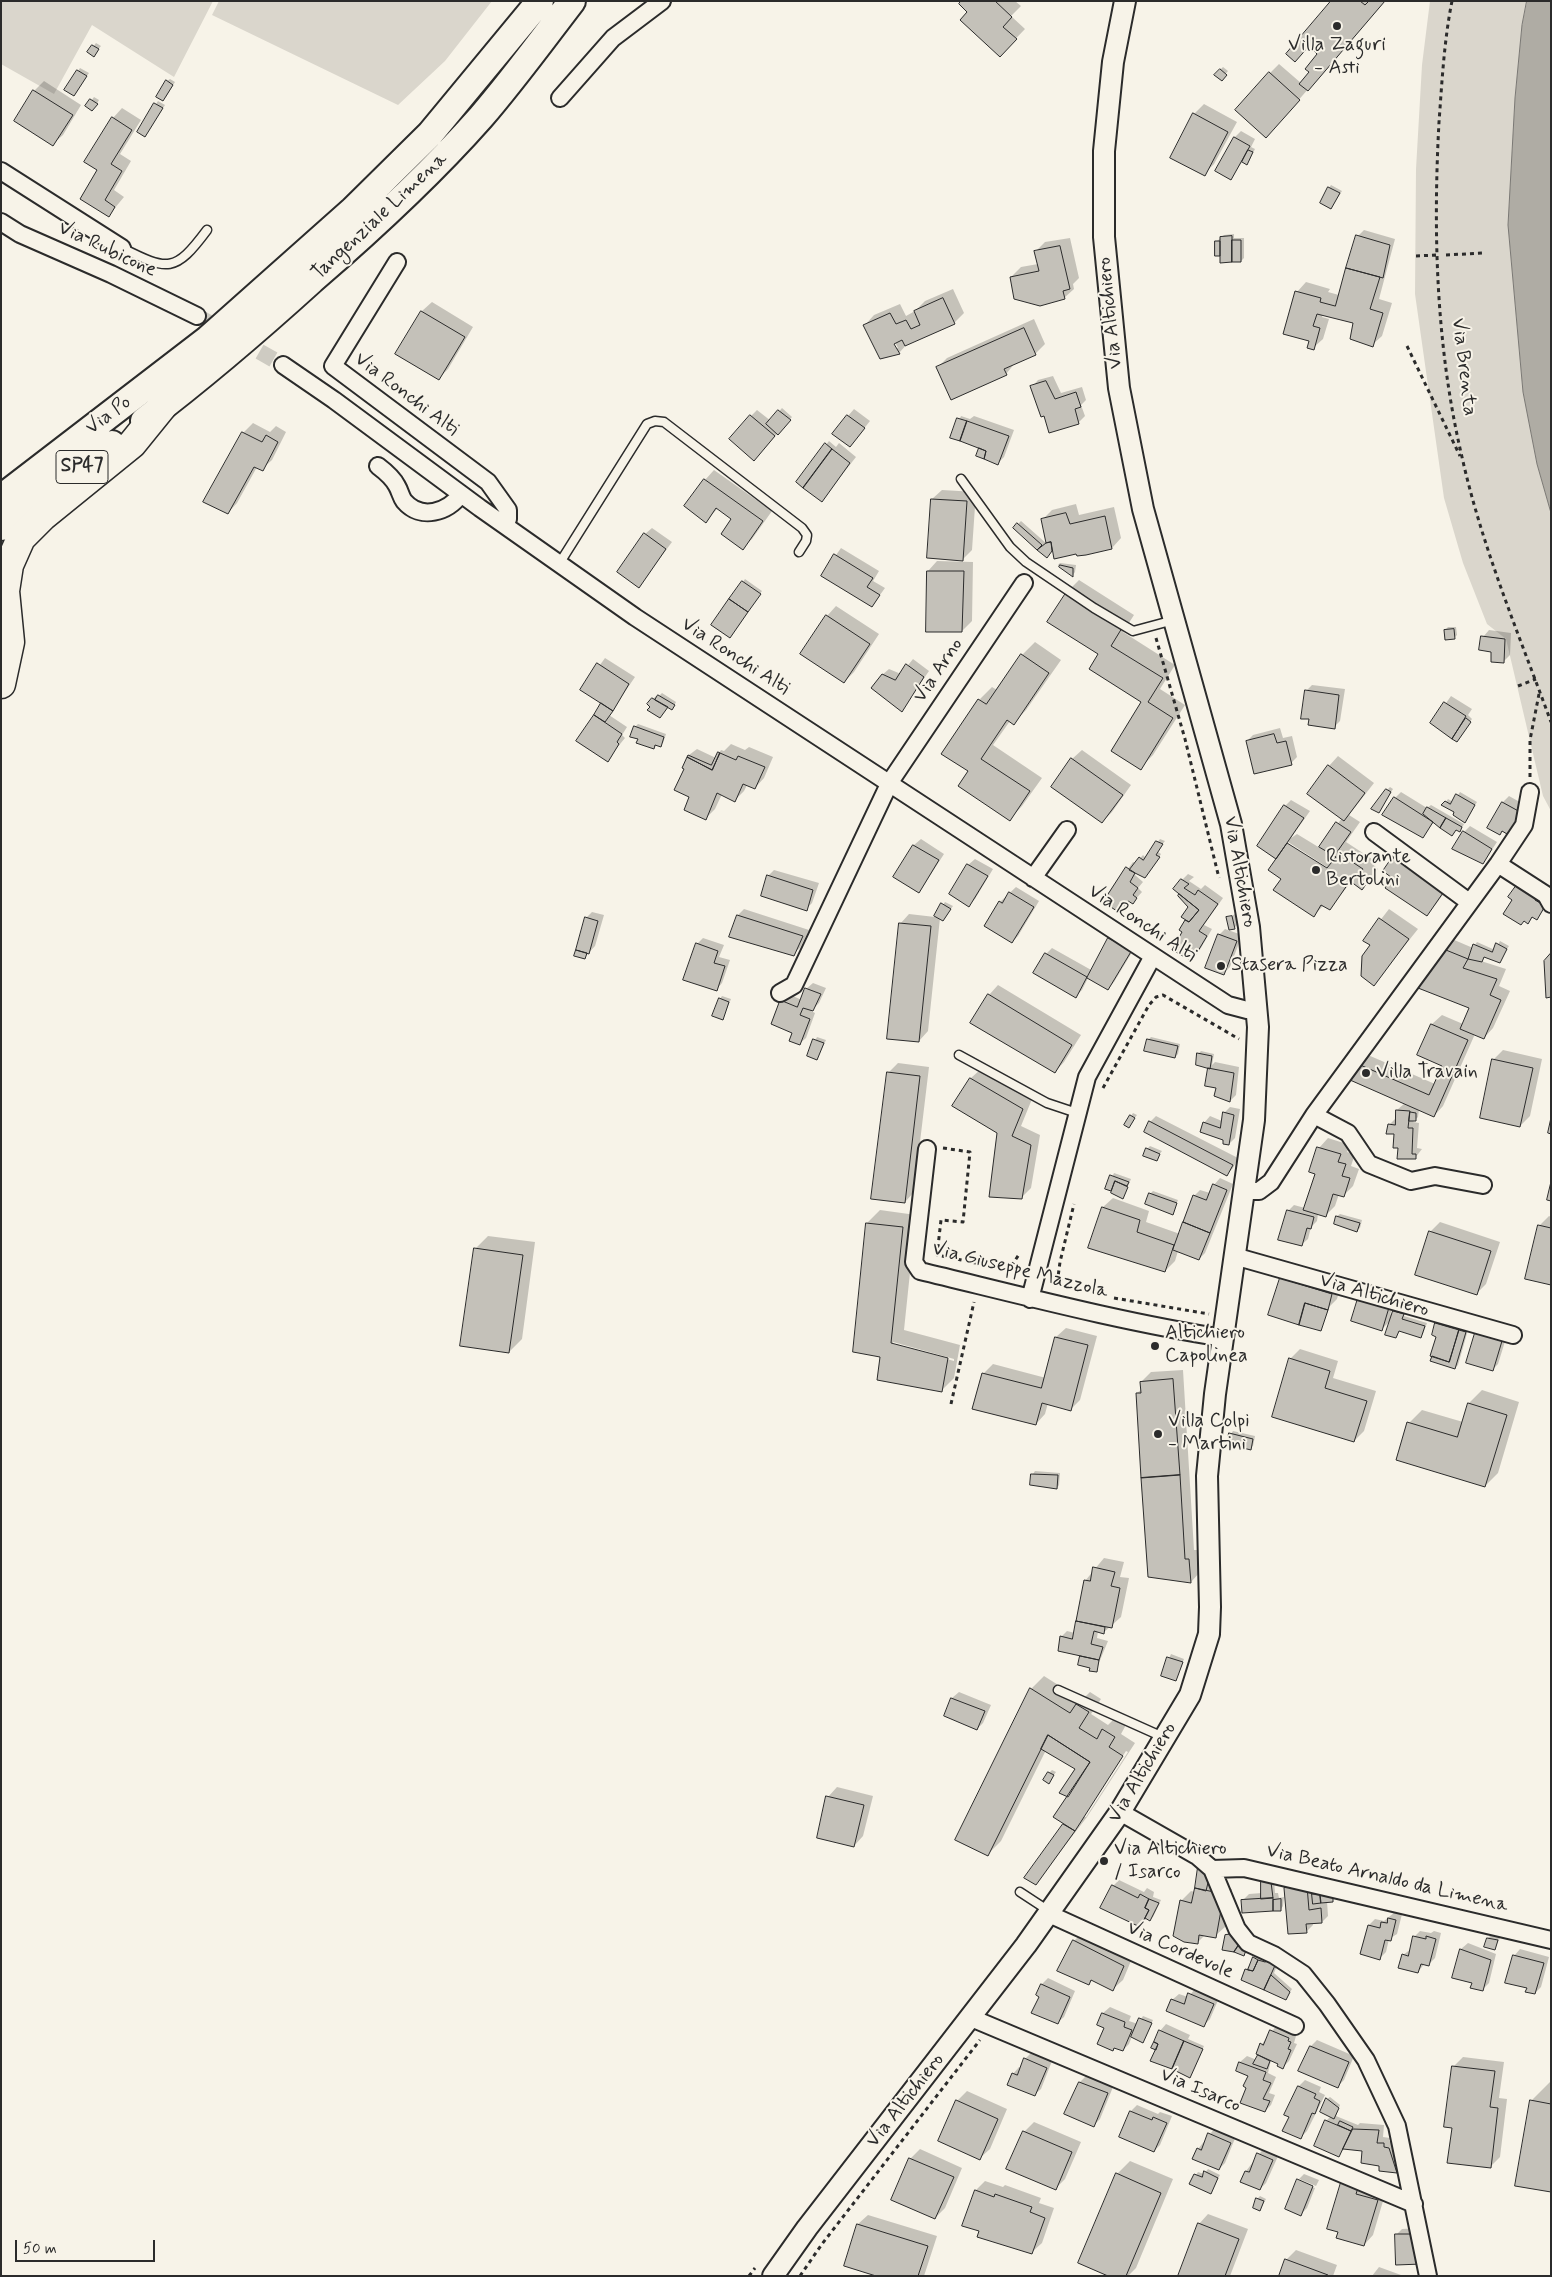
<!DOCTYPE html>
<html>
<head>
<meta charset="utf-8">
<style>
	body { margin:0 }
	#map { position:relative; width:1552px; height:2277px; overflow:hidden; background:#f7f3e8; font-family:Mynerve,sans-serif }
	canvas { display:block }
	.frame { position:absolute; inset:0; border:2px solid #2b2b2b; pointer-events:none }
	.scale { position:absolute; left:15px; top:2240px; width:140px; height:22px; box-sizing:border-box; border:2px solid #2b2b2b; border-top:0; padding-left:6px; font-size:15px; line-height:18px; white-space:nowrap; color:#2b2b2b; -webkit-text-stroke:4px #f7f3e8; paint-order:stroke }
</style>
</head>
<body>
<div id="map">
<canvas width="1552" height="2277"></canvas>
<div class="frame"></div>
<div class="scale">50 m</div>
</div>
<script>
const g = document.querySelector('canvas').getContext('2d');
g.lineJoin = 'round';
function fill(path, color) { g.fillStyle = color; g.fill(path, 'evenodd'); }
function trace(path, color, width, dash) { g.strokeStyle = color; g.lineWidth = width; g.lineCap = dash ? 'butt' : 'round'; g.setLineDash(dash || []); g.stroke(path); }
function drawText(font, color, halo, rows, align = 'center') {
  g.font = font + ' Mynerve,sans-serif'; g.lineWidth = 4; g.setLineDash([]); g.textBaseline = 'middle'; g.strokeStyle = halo; g.fillStyle = color; for (const [text, x, y, turn = 0] of rows) {
    g.save(); g.translate(x, y); g.rotate((+turn || 0) * Math.PI / 180); g.textAlign = isNaN(turn) ? turn : align; if (halo) g.strokeText(text, 0, 0); g.fillText(text, 0, 0); g.restore();
  }
}
const green = new Path2D(`
	M1,1H213L174,77L92,25L54,94L1,64Z
	M219,1H492L445,61L398,105L212,15Z
	M1430,1H1527L1522,25L1515,98L1508,225L1523,392L1537,464L1551,513V811L1543,796L1506,639L1487,624L1463,563L1444,498L1415,294L1416,169L1422,65Z`);
const water = new Path2D(`
	M1527,1H1551V513L1537,464L1523,392L1508,225L1515,98L1522,25Z`);
const shadow = new Path2D(`
	M963,1H1015L1021,6L1011,16L1025,29L1000,55Z
	M1333,1H1385L1275,127L1270,73L1279,64L1301,83L1310,72L1319,54L1310,45L1295,60Z
	M96,43L101,46L96,52H89Z
	M1223,67L1228,71L1224,76L1216,74Z
	M80,68L89,73L74,95L78,71Z
	M170,79L175,82L166,97L167,81Z
	M44,81L81,105L63,135L53,144L34,91Z
	M94,97L99,100L95,107L87,106Z
	M158,101L165,105L145,136L138,131Z
	M1204,104L1237,122L1214,164L1204,174L1194,114Z
	M122,108L141,120L120,154L131,161L114,190L124,197L109,215L82,199L99,170L113,118Z
	M1241,131L1255,139L1251,147L1255,149L1249,161L1247,163L1243,161L1230,178L1216,170L1235,137Z
	M1331,185L1342,191L1331,208L1329,188Z
	M1364,230L1395,239L1379,299L1392,303L1382,336L1372,345L1355,322L1323,314L1322,317L1329,319L1323,339L1313,348L1297,292L1306,282L1330,289L1328,292L1339,295L1358,236Z
	M1234,234V238H1244V258L1241,261L1221,255L1216,242L1224,235Z
	M1070,238L1079,278L1073,284L1074,289L1064,298L1011,277L1021,267L1038,264L1035,252L1045,242Z
	M953,289L964,313L954,323L908,343L899,353L865,325L874,315L900,304L906,316L915,311L925,301ZM893,338L898,348H895L890,339Z
	M432,302L473,327L448,369L439,378L397,353L422,311Z
	M1034,319L1045,344L1035,354L1015,363L1006,374L938,367L947,358Z
	M1053,376L1061,393L1082,387L1086,400L1081,405L1085,416L1079,422L1050,432L1032,387L1038,380Z
	M782,408L792,417L760,453L751,416L757,410L771,421Z
	M854,409L870,421L850,446L848,416Z
	M961,416L970,419L974,416L1014,430L1004,457L998,463L981,448L952,437Z
	M253,423L270,432L276,426L286,432L272,460L262,469L257,467L237,503L228,513L243,433Z
	M829,441L836,447L839,443L856,457L822,500L798,482Z
	M714,470L772,511L752,539L742,548L733,519L718,508L706,521L705,480Z
	M942,490L976,492L972,550L963,559L932,499Z
	M1076,504L1079,515L1114,507L1121,538L1112,548L1086,554L1053,549L1047,556L1014,528L1021,521L1047,544L1042,520L1052,510Z
	M652,528L672,542L639,586L645,534Z
	M841,548L879,571L873,581L885,588L872,606L822,575Z
	M937,561L973,562L972,621L962,631L928,571Z
	M1060,563L1076,565L1075,572L1073,575L1058,565Z
	M745,579L762,591L730,637L743,582Z
	M1079,580L1134,615L1123,632L1175,665L1160,689L1185,705L1153,755L1140,768L1143,702L1100,654L1066,593Z
	M836,606L879,634L854,672L844,682L827,616Z
	M1448,627H1456L1457,635L1454,638L1445,630Z
	M1489,630L1511,633L1510,655L1503,662L1483,637Z
	M1035,642L1061,660L1026,710L1014,723L1010,721L993,745L1042,778L1022,806L1010,819L970,771L943,753L979,700L992,687L997,690L1022,655Z
	M605,658L635,677L609,715L627,727L622,735L625,738L607,760L577,741L603,703L582,690Z
	M913,659L929,671L902,710L882,675L889,669L901,674Z
	M1312,685L1345,689L1340,721L1334,727L1310,718L1306,691Z
	M662,693L676,702L674,706L651,707L653,699L656,696L658,697Z
	M1451,696L1472,709L1468,715L1472,719L1456,741L1432,723Z
	M638,724L666,734L663,743L654,747L639,738L635,727Z
	M1280,728L1283,738L1292,736L1297,757L1291,763L1247,741L1253,735Z
	M731,744L745,750L749,747L773,757L764,778L755,788L747,785L744,791L735,800L722,794L715,809L706,818L691,796L686,768L683,767L689,755L697,749L716,758L721,750L724,751Z
	M1082,750L1131,785L1112,812L1102,822L1072,759Z
	M1338,756L1374,783L1349,815L1360,822L1346,842L1372,859L1370,862L1378,869L1362,888L1352,881L1330,908L1324,905L1314,915L1283,878L1278,858L1285,806L1291,800L1310,811L1291,838L1297,834L1320,848L1342,818L1329,766ZM1288,842L1333,871L1332,873L1288,845Z
	M1390,787L1393,789L1381,809L1387,790Z
	M1401,792L1427,808L1431,805L1464,824L1462,828L1459,831L1456,829L1451,834L1433,823L1423,836L1395,798Z
	M1460,792L1477,802L1467,819L1455,812L1446,802L1448,799L1453,802Z
	M1509,796L1527,806L1507,832L1489,827L1503,802Z
	M1470,826L1497,842L1483,863L1464,832Z
	M921,839L944,854L924,885L918,891L895,877L914,845Z
	M1160,839L1165,841L1157,851L1161,854L1148,873L1137,871L1135,875L1143,882L1138,888L1142,892L1133,902L1129,900L1120,912L1106,894L1113,889L1133,862L1136,863L1143,855L1146,858Z
	M1405,847L1454,880L1436,904L1427,914L1393,878Z
	M975,859L993,869L975,899L968,905L950,894L968,865Z
	M774,870L819,883L812,903L806,909L768,876Z
	M1188,874L1194,877L1189,881L1201,889L1205,885L1223,898L1204,925L1212,929L1198,953L1191,959L1184,932L1181,930L1187,920L1190,906L1180,896L1182,880Z
	M1523,880L1551,900L1537,919L1533,917L1528,922L1510,897Z
	M1016,887L1039,901L1018,936L1012,942L1000,902Z
	M945,902L953,906L943,920L940,918L928,1031L919,1041L900,924L909,914L935,917Z
	M744,909L809,930L800,948L793,954L731,936L738,915Z
	M1389,909L1418,929L1374,984L1372,944L1365,940Z
	M592,912L604,915L595,946L584,958L586,918Z
	M1235,914L1237,925L1234,928L1228,918Z
	M1225,929L1242,935L1230,967L1224,973L1219,935Z
	M1116,932L1137,944L1114,982L1108,989L1088,978L1082,990L1076,996L1046,954L1052,948L1093,971L1109,939Z
	M703,938L724,945L719,957L730,960L722,983L716,990L697,944Z
	M1452,939L1473,948L1477,942L1495,950L1500,941L1509,946L1499,962L1485,956L1481,961L1506,969L1499,986L1510,991L1493,1028L1484,1038L1475,1034L1443,1106L1434,1116L1419,1109L1418,1117L1413,1122L1419,1123L1417,1148L1422,1149L1415,1158L1399,1147L1395,1133L1389,1125L1395,1119L1397,1110L1405,1103L1359,1064L1368,1055L1435,1084L1443,1065L1419,1055L1432,1024L1442,1015L1463,1024L1471,1007L1420,987Z
	M813,983L826,988L819,1003L811,1011L815,1013L806,1038L799,1044L782,1000L788,994L802,1000L806,989Z
	M998,985L1081,1035L1064,1062L1055,1072L989,995Z
	M722,996L731,999L723,1018L720,999Z
	M817,1037L826,1040L817,1059L808,1055Z
	M1151,1037L1180,1044L1178,1054L1175,1057L1148,1040Z
	M1503,1050L1542,1059L1530,1116L1520,1126L1493,1060Z
	M1201,1051L1214,1054L1212,1065L1215,1062L1239,1067L1236,1095L1230,1101L1217,1087L1209,1067L1198,1054Z
	M898,1063L929,1067L914,1192L905,1202L888,1073Z
	M981,1069L1032,1099L1021,1126L1040,1135L1031,1188L1022,1197L999,1133L954,1106L971,1078Z
	M1230,1107L1240,1109L1235,1138L1229,1144L1204,1123L1210,1116L1222,1121L1224,1113Z
	M1133,1113L1137,1115L1129,1126L1131,1116Z
	M1156,1116L1238,1158L1233,1168L1227,1174L1150,1122Z
	M1328,1138L1350,1145L1347,1152L1355,1154L1351,1166L1359,1169L1353,1186L1343,1196L1339,1194L1335,1206L1325,1216L1318,1214L1317,1221L1311,1227L1308,1239L1301,1245L1288,1211L1294,1205L1305,1208L1317,1173L1319,1148Z
	M1150,1146L1162,1151L1156,1159L1147,1149Z
	M1114,1173L1131,1179L1123,1197L1107,1188Z
	M1220,1178L1233,1184L1205,1253L1199,1259L1178,1251L1175,1261L1165,1271L1103,1207L1113,1198L1149,1211L1146,1222L1180,1234L1194,1196L1200,1190L1210,1193L1214,1185Z
	M1153,1191L1178,1200L1172,1214L1150,1194Z
	M880,1210L916,1215L904,1330L960,1345L954,1378L941,1391L882,1356L867,1223ZM893,1342L954,1359V1361L893,1344Z
	M1340,1214L1362,1220L1360,1228L1357,1230L1337,1216Z
	M1549,1216L1551,1217V1284L1539,1226Z
	M1440,1222L1500,1242L1486,1284L1477,1293L1430,1232Z
	M488,1236L535,1242L522,1339L509,1352L475,1249Z
	M1291,1269L1341,1284L1337,1299L1330,1306L1320,1330L1270,1314L1281,1278Z
	M1360,1295L1396,1298L1390,1315L1397,1308L1406,1311L1404,1316L1427,1323L1423,1334L1420,1337L1400,1330L1396,1337L1391,1320L1382,1329Z
	M1442,1318L1468,1330L1458,1365L1455,1368L1438,1336L1436,1324Z
	M1066,1328L1097,1336L1080,1400L1071,1409L1048,1403L1045,1414L1036,1424L983,1374L993,1364L1046,1378L1056,1337Z
	M1482,1328L1507,1335L1498,1364L1492,1370L1476,1334Z
	M1300,1349L1338,1361L1333,1378L1376,1391L1364,1431L1354,1441L1290,1359Z
	M1183,1370L1194,1550H1199L1200,1572L1191,1582L1137,1393L1142,1389L1141,1382L1151,1372Z
	M1482,1390L1519,1402L1498,1473L1485,1486L1409,1423L1422,1410L1463,1422L1469,1403Z
	M1233,1431L1255,1436L1253,1446L1250,1448L1231,1434Z
	M1035,1471L1060,1473L1059,1485L1057,1488L1033,1474Z
	M1104,1558L1124,1562L1120,1577L1129,1578L1121,1617L1103,1633L1098,1631L1097,1638L1108,1641L1096,1670L1092,1667L1080,1664L1081,1655L1061,1637L1067,1631L1075,1633L1085,1581Z
	M1171,1654L1184,1659L1176,1680L1162,1675Z
	M1044,1676L1082,1700L1090,1692L1101,1699L1091,1714L1108,1725L1116,1717L1127,1723L1121,1734L1135,1743L1087,1817L1036,1883L1026,1877L1065,1823L1069,1796L1077,1769L1046,1750L1001,1841L988,1854L957,1840L1031,1689ZM1126,1751L1128,1752L1086,1817H1083Z
	M959,1692L991,1705L983,1723L977,1729L945,1716L952,1698Z
	M1052,1770L1056,1772L1049,1782V1773Z
	M837,1787L873,1796L863,1836L854,1846L828,1797Z
	M1199,1868L1210,1880L1228,1884L1227,1888L1232,1889L1225,1927L1215,1936L1205,1935L1197,1943L1181,1901L1191,1891L1195,1892Z
	M1274,1879L1275,1893H1278L1279,1898L1284,1897L1283,1906L1281,1909L1243,1900L1249,1894L1262,1893Z
	M1119,1880L1144,1892L1147,1888L1154,1892L1153,1897L1161,1900L1153,1917L1150,1919L1147,1918L1140,1926L1113,1886Z
	M1312,1880L1314,1894L1316,1892L1335,1894L1336,1898L1327,1901L1328,1916L1322,1922L1313,1923V1925L1307,1931L1285,1888L1291,1882Z
	M1395,1912L1402,1914L1397,1934L1389,1939L1386,1952L1380,1958L1369,1925L1375,1919L1384,1921Z
	M1084,1931L1133,1956L1123,1980L1113,1989L1093,1980L1088,1984L1074,1941Z
	M1420,1931L1431,1933L1434,1931L1441,1933L1435,1958L1429,1964L1425,1963L1418,1972L1403,1955L1411,1949L1414,1937Z
	M1237,1932L1248,1947L1244,1955L1226,1936L1229,1933Z
	M1491,1935L1500,1938L1495,1948L1488,1938Z
	M1468,1943L1496,1954L1489,1983L1482,1990L1473,1983L1454,1977L1461,1949Z
	M1520,1949L1549,1957L1541,1987L1535,1993L1529,1987L1514,1956Z
	M1282,1954L1274,1973L1292,1989L1286,1999L1264,1989L1246,1970L1256,1955Z
	M1048,1978L1075,1991L1064,2017L1057,2023L1038,1995L1042,1984Z
	M1196,1988L1219,1998L1210,2019L1204,2025L1172,2000L1179,1994L1188,1997Z
	M1110,2007L1131,2016L1129,2021L1138,2024L1143,2016L1153,2020L1145,2038L1143,2041L1132,2036L1129,2044L1123,2050L1115,2047L1113,2050L1105,2027L1099,2024L1103,2013Z
	M1166,2024L1190,2035L1188,2039L1204,2046L1190,2076L1157,2049L1160,2031Z
	M1277,2025L1294,2032L1293,2035L1296,2036L1294,2043L1297,2044L1289,2061L1283,2067L1271,2060L1268,2073L1276,2077L1269,2093L1275,2095L1271,2105L1265,2111L1259,2110L1242,2102L1250,2076L1237,2071L1240,2062L1247,2056L1257,2060L1260,2055L1258,2053L1262,2044Z
	M1317,2040L1354,2056L1344,2080L1337,2087L1311,2046Z
	M1031,2053L1052,2061L1041,2089L1034,2095L1013,2074L1019,2067L1021,2068L1025,2059Z
	M1463,2057L1504,2062L1499,2098L1507,2099L1500,2157L1490,2167L1453,2067Z
	M1086,2076L1113,2087L1100,2119L1094,2125L1080,2082Z
	M1305,2080L1321,2087L1319,2092L1325,2095L1307,2131L1301,2137L1291,2116L1299,2086Z
	M1551,2081V2191L1531,2101Z
	M967,2091L1007,2109L990,2149L980,2158L957,2101Z
	M1330,2097L1340,2105L1336,2116L1358,2125L1360,2123L1384,2125L1383,2137L1390,2138L1389,2141L1395,2142L1402,2166L1396,2172L1380,2165L1363,2150L1345,2148L1339,2155L1326,2121L1331,2116L1327,2099Z
	M1137,2105L1158,2114L1160,2112L1172,2116L1160,2145L1154,2151L1120,2137L1131,2111Z
	M1034,2122L1081,2142L1065,2179L1056,2188L1024,2132Z
	M1215,2128L1236,2136L1225,2163L1219,2169L1194,2159L1198,2149Z
	M1264,2148L1279,2154L1266,2183L1260,2189L1246,2171Z
	M920,2149L962,2168L945,2208L935,2218L910,2159Z
	M1130,2161L1173,2179L1136,2268L1128,2276H1111L1117,2174Z
	M1208,2169L1220,2175L1211,2192L1191,2183L1198,2172L1204,2174Z
	M1352,2170L1368,2175L1365,2185L1386,2191L1373,2235L1364,2245L1343,2180Z
	M1304,2174L1319,2180L1316,2186L1299,2179V2182L1315,2188L1307,2208L1301,2214L1298,2180Z
	M985,2181L1003,2187L1005,2185L1041,2198L1039,2203L1054,2208L1042,2243L1032,2252L981,2231L976,2190Z
	M1260,2196L1266,2199L1260,2210L1257,2199Z
	M1208,2214L1248,2229L1230,2276H1179L1199,2224Z
	M868,2215L937,2236L924,2276H880L858,2224Z
	M1421,2228L1427,2244L1396,2235L1402,2229Z
	M1296,2250L1337,2265L1333,2276H1280L1286,2260Z
	M1379,2267L1401,2275L1372,2276Z`);
const building = new Path2D(`
	M961,1H995L1012,17L1003,27L1017,39L1000,57L960,20L967,12L959,4Z
	M1331,1H1360L1365,5L1369,1H1385L1308,91L1299,84L1309,72L1305,69L1317,54L1309,46L1295,62L1286,54Z
	M92,45L99,49L94,57L87,52Z
	M1220,69L1227,75L1222,81L1214,75Z
	M77,70L87,76L74,96L64,90Z
	M1269,72L1300,100L1266,138L1235,110Z
	M166,80L173,85L163,101L156,97Z
	M33,90L73,115L53,146L14,121Z
	M90,99L98,104L92,111L85,106Z
	M154,103L163,108L145,137L137,132Z
	M1193,113L1228,132L1205,176L1170,158Z
	M112,117L132,130L111,164L122,171L105,200L115,207L109,217L80,199L97,170L84,162Z
	M1234,137L1250,146L1231,180L1215,171Z
	M1248,150L1253,152L1247,165L1242,162Z
	M1328,187L1340,193L1331,209L1320,203Z
	M1356,235L1390,245L1383,278L1346,268Z
	M1232,236V262L1220,263V237Z
	M1232,240H1241V262H1232Z
	M1215,241H1220V256H1215Z
	M1060,246L1070,289L1063,291L1065,299L1040,306L1014,299L1010,277L1039,271L1034,251Z
	M1346,268L1380,277L1370,309L1383,313L1373,347L1350,339L1353,323L1317,314L1313,326L1320,328L1314,350L1307,348L1309,341L1283,334L1295,291L1321,298L1320,302L1335,306Z
	M943,298L955,324L905,346L902,340L894,344L900,354L880,359L863,325L890,313L896,324L906,320L911,329L920,325L914,311Z
	M421,311L465,337L439,380L395,354Z
	M1024,328L1036,355L1004,369L1007,375L951,400L936,367Z
	M1046,381L1055,399L1076,392L1081,407L1075,409L1079,424L1049,433L1044,416L1041,417L1030,386Z
	M778,410L791,420L778,435L766,424Z
	M750,415L775,436L754,461L729,439Z
	M847,415L865,428L850,447L832,434Z
	M957,418L967,421L960,441L950,438Z
	M967,421L1009,436L998,465L984,459L986,451L960,441Z
	M242,432L262,442L266,435L278,442L263,471L254,467L228,514L203,502Z
	M825,443L832,449L803,488L796,482Z
	M979,448L986,451L984,459L976,456Z
	M832,449L850,463L822,502L803,488Z
	M704,479L763,521L743,550L721,534L731,519L716,508L706,523L684,506Z
	M931,499L967,501L963,561L927,558Z
	M1066,513L1070,524L1105,516L1112,549L1086,555L1077,556L1076,554L1054,559L1051,542L1046,543L1041,519Z
	M1017,523L1042,545L1037,550L1013,528Z
	M644,533L666,549L639,588L617,572Z
	M1051,542L1052,551L1047,558L1037,550L1046,543Z
	M834,554L873,578L867,587L880,595L872,607L821,576Z
	M1060,565L1073,568V577L1059,567Z
	M927,571H964L962,632H926Z
	M742,581L761,594L748,612L729,599Z
	M1066,593L1122,628L1111,646L1163,678L1148,702L1173,718L1141,770L1111,751L1141,702L1089,669L1098,654L1047,622Z
	M729,599L748,612L730,638L711,625Z
	M826,615L870,644L844,683L800,654Z
	M1454,629L1455,639L1445,640L1444,630Z
	M1481,636L1505,639L1504,663L1491,662V652L1479,650Z
	M1021,654L1049,673L1014,725L1007,720L981,759L1030,791L1010,821L958,786L968,771L941,754L978,699L986,704Z
	M597,663L629,684L613,711L580,690Z
	M906,664L924,677L902,712L871,688L882,674L895,680Z
	M1305,690L1339,695L1335,729L1308,725L1309,719H1301Z
	M658,695L675,705L672,710L655,700Z
	M652,698L668,707L660,718L647,710L650,707L647,704Z
	M1444,702L1466,716L1452,739L1430,723Z
	M601,703L613,711L605,722L594,715Z
	M594,715L622,734L617,742L619,744L608,762L576,741Z
	M1466,718L1471,722L1457,742L1452,739Z
	M634,726L664,737L661,747L655,745L654,749L636,743L638,739L630,737Z
	M1274,734L1277,743L1286,741L1292,765L1254,774L1246,741Z
	M718,752L720,753L712,770L687,757L688,755L711,765Z
	M720,753L736,760L738,756L765,767L755,789L743,784L735,802L717,793L706,820L684,810L689,797L674,790L684,769L682,768L687,757L712,770Z
	M1071,758L1123,795L1102,823L1051,787Z
	M1328,765L1365,793L1344,821L1307,794Z
	M1386,789L1391,792L1379,813L1371,809Z
	M1456,794L1475,805L1465,823L1453,815L1454,812L1441,805L1445,801L1450,804Z
	M1394,797L1433,822L1423,838L1382,815Z
	M1502,802L1522,813L1507,834L1502,831L1500,835L1487,828Z
	M1284,805L1304,818L1276,859L1257,846Z
	M1427,807L1446,818L1440,828L1423,814Z
	M1446,818L1462,827L1460,832L1456,830L1452,836L1440,828Z
	M1336,822L1351,832L1337,852L1363,869L1361,872L1370,879L1362,890L1350,881L1330,910L1321,905L1314,917L1273,890L1281,879L1268,870L1287,843L1327,868L1336,857L1319,847Z
	M1463,831L1492,849L1483,864L1452,849Z
	M1156,841L1163,844L1156,855L1160,857L1145,878L1129,870L1139,857L1143,860Z
	M913,845L939,860L919,893L893,877Z
	M1394,855L1445,890L1427,916L1385,888L1392,878L1383,871Z
	M967,864L988,876L969,907L949,894Z
	M1126,867L1135,873L1130,882L1138,888L1133,895L1137,898L1133,904L1128,901L1120,913L1100,900L1105,893L1107,895Z
	M767,875L813,890L807,911L761,896Z
	M1181,879L1189,884L1184,888L1195,895L1198,890L1218,904L1199,931L1207,936L1192,961L1172,950L1182,932L1179,930L1185,920L1189,922L1199,910L1173,889Z
	M1516,886L1536,898L1535,900L1545,906L1537,920L1532,917L1528,924L1524,921L1521,925L1503,914L1512,900L1508,897Z
	M1009,892L1034,907L1012,943L984,926L999,901L1002,903Z
	M1179,894L1199,910L1189,922L1181,917L1188,907L1178,896Z
	M941,903L951,909L943,921L934,916Z
	M737,915L803,936L794,956L729,937Z
	M1232,916L1235,929L1229,930L1226,917Z
	M585,917L598,921L589,954L576,950Z
	M1379,918L1409,939L1374,986L1361,976L1362,956L1370,945L1363,941Z
	M899,923L931,926L919,1042L887,1039Z
	M1218,934L1237,941L1224,975L1205,968Z
	M1108,938L1132,950L1108,990L1087,978Z
	M696,943L718,951L714,963L725,966L717,991L683,980Z
	M1496,943L1507,949L1500,963L1484,957L1482,962L1468,959L1473,944L1492,952Z
	M1441,948L1468,959L1463,968L1497,979L1490,995L1501,1000L1484,1039L1460,1029L1469,1008L1418,988Z
	M576,950L587,953L585,959L574,956Z
	M1045,953L1087,977L1076,998L1033,973Z
	M1551,953V997L1546,998L1544,961Z
	M805,988L821,994L813,1011L803,1008L800,1015L810,1019L800,1045L789,1041L792,1033L771,1024L780,1000L797,1007Z
	M988,994L1072,1045L1055,1073L970,1023Z
	M719,998L729,1002L723,1020L712,1016Z
	M1431,1024L1468,1040L1434,1117L1350,1080L1358,1064L1429,1095L1442,1066L1417,1055Z
	M813,1039L824,1043L817,1060L807,1056Z
	M1147,1039L1178,1046L1175,1058L1144,1051Z
	M1197,1053L1212,1056L1210,1069L1196,1065Z
	M1492,1059L1533,1068L1520,1127L1480,1118Z
	M1208,1068L1234,1073L1230,1102L1214,1096L1216,1088L1205,1086Z
	M887,1072L920,1076L905,1203L871,1199Z
	M970,1078L1023,1109L1012,1136L1031,1145L1022,1199L989,1197L997,1133L952,1106Z
	M1396,1110L1410,1111L1408,1128H1413L1412,1154H1416V1159H1397L1398,1148H1393L1394,1134H1386L1388,1124L1395,1125Z
	M1223,1112L1234,1115L1229,1145L1223,1144V1140L1200,1132L1203,1122L1220,1128Z
	M1410,1112L1416,1113V1121H1409Z
	M1130,1115L1135,1118L1129,1128L1124,1125Z
	M1551,1118V1134L1548,1133Z
	M1149,1121L1233,1165L1227,1176L1144,1132Z
	M1317,1147L1341,1154L1338,1162L1346,1164L1342,1176L1350,1178L1344,1197L1333,1194L1326,1217L1303,1210L1315,1174L1309,1172Z
	M1146,1148L1160,1154L1157,1161L1143,1156Z
	M1110,1175L1129,1182L1127,1186L1115,1181L1111,1191L1105,1189Z
	M1115,1181L1128,1187L1123,1199L1111,1193Z
	M1551,1182V1201L1547,1200Z
	M1213,1184L1227,1190L1210,1233L1183,1222L1193,1195L1206,1200Z
	M1149,1193L1177,1203L1173,1215L1145,1204Z
	M1102,1207L1140,1220L1137,1232L1174,1245L1165,1272L1088,1248Z
	M1287,1210L1314,1217L1311,1229L1307,1228L1302,1246L1278,1240Z
	M1336,1216L1360,1223L1357,1232L1334,1224Z
	M1183,1222L1210,1233L1199,1260L1173,1250Z
	M866,1223L903,1227L891,1343L948,1358L942,1392L877,1380L880,1357L853,1352Z
	M1538,1225L1551,1228V1285L1525,1279Z
	M1429,1231L1491,1251L1477,1295L1415,1275Z
	M474,1248L523,1255L509,1353L460,1346Z
	M1280,1278L1332,1294L1328,1310L1305,1303L1299,1325L1268,1315Z
	M1359,1295L1390,1304L1382,1331L1351,1321Z
	M1305,1303L1328,1310L1321,1331L1299,1325Z
	M1393,1311L1404,1314L1402,1319L1425,1326L1421,1338L1399,1331L1396,1338L1385,1335Z
	M1435,1323L1459,1330L1449,1362L1430,1356L1436,1337L1432,1335Z
	M1459,1330L1466,1332L1455,1369L1430,1361L1432,1356L1449,1362Z
	M1475,1333L1502,1341L1493,1371L1466,1363Z
	M1055,1337L1088,1345L1071,1411L1042,1403L1036,1425L972,1409L982,1373L1041,1388Z
	M1289,1358L1330,1371L1325,1388L1367,1401L1354,1442L1272,1417Z
	M1173,1379L1180,1475L1141,1478L1136,1393H1141L1140,1382Z
	M1468,1403L1507,1415L1485,1487L1396,1460L1407,1422L1457,1437Z
	M1229,1433L1253,1439L1251,1450L1227,1444Z
	M1031,1474L1058,1475L1057,1489L1030,1485Z
	M1180,1475L1185,1559H1189L1191,1583L1148,1577L1141,1478Z
	M1093,1567L1115,1572L1111,1586L1120,1588L1112,1628L1076,1621L1084,1580L1090,1581Z
	M1076,1621L1105,1627L1104,1634L1094,1631L1091,1644L1103,1647L1099,1660L1058,1651L1060,1636L1072,1639Z
	M1080,1656L1099,1660L1097,1672L1089,1671L1090,1668L1078,1665Z
	M1167,1657L1183,1662L1176,1681L1161,1676Z
	M1030,1688L1070,1713L1076,1704L1089,1712L1079,1728L1097,1739L1102,1729L1115,1737L1109,1747L1123,1756L1075,1831L1053,1817L1090,1762L1048,1735L988,1856L955,1840Z
	M951,1698L985,1711L977,1730L944,1716Z
	M1048,1735L1090,1762L1068,1797L1059,1793L1075,1769L1041,1749Z
	M1048,1772L1054,1775L1049,1784L1043,1780Z
	M826,1796L864,1805L854,1847L817,1838Z
	M1063,1824L1075,1831L1036,1885L1024,1878Z
	M1198,1867L1211,1870L1206,1891L1195,1888Z
	M1261,1879L1271,1882L1273,1898L1261,1899Z
	M1112,1885L1138,1898L1140,1894L1149,1899L1145,1908L1149,1910L1140,1927L1100,1908Z
	M1307,1886L1309,1910L1321,1908L1322,1923L1306,1924L1307,1933L1288,1934L1284,1888Z
	M1195,1888L1219,1893L1223,1899L1216,1938L1199,1935L1198,1944L1184,1942L1173,1936L1180,1900L1191,1903Z
	M1312,1894H1320L1321,1903L1313,1904Z
	M1320,1894L1333,1896V1902L1321,1903Z
	M1273,1898V1911L1242,1913L1241,1900Z
	M1149,1899L1159,1903L1150,1921L1145,1918L1149,1910L1145,1908Z
	M1281,1899V1911H1273V1900Z
	M1388,1918L1396,1920L1391,1941L1385,1940L1380,1960L1360,1954L1368,1925L1380,1928L1381,1922L1387,1923Z
	M1234,1934L1238,1946L1234,1952L1222,1950L1225,1935Z
	M1413,1936L1426,1939V1936L1436,1939L1429,1966L1421,1964L1418,1973L1398,1968L1402,1954L1408,1956Z
	M1487,1938L1498,1940L1495,1950L1484,1947Z
	M1073,1940L1124,1966L1113,1991L1091,1980L1089,1985L1057,1971Z
	M1238,1946L1246,1950L1244,1956L1234,1952Z
	M1460,1949L1491,1960L1483,1991L1470,1988L1472,1983L1452,1978Z
	M1513,1955L1544,1963L1535,1994L1525,1992L1527,1988L1505,1983Z
	M1267,1956L1277,1961L1264,1990L1241,1980L1245,1969L1253,1971L1258,1960L1265,1962Z
	M1253,1957L1258,1960L1253,1971L1248,1970Z
	M1271,1975L1290,1992L1286,2000L1264,1990Z
	M1041,1984L1070,1997L1058,2024L1031,2013L1039,1997L1036,1995Z
	M1188,1993L1214,2004L1204,2027L1166,2011L1171,1999L1184,2004Z
	M1102,2013L1125,2022L1124,2027L1132,2030L1123,2051L1114,2048L1113,2051L1097,2044L1104,2028L1097,2025Z
	M1139,2018L1152,2023L1143,2043L1131,2037Z
	M1159,2030L1184,2041L1172,2069L1150,2061L1158,2044L1154,2042Z
	M1270,2030L1289,2038L1288,2041L1291,2042L1288,2049L1291,2050L1283,2069L1277,2066L1278,2064L1256,2054L1260,2043L1263,2045Z
	M1184,2041L1203,2049L1190,2078L1172,2069Z
	M1154,2042L1158,2044L1156,2050L1151,2048Z
	M1310,2046L1349,2062L1338,2088L1298,2071Z
	M1258,2055L1270,2061L1267,2069L1253,2064Z
	M1024,2058L1047,2068L1035,2096L1007,2085L1012,2073L1017,2075Z
	M1239,2062L1266,2072L1263,2080L1271,2083L1263,2099L1270,2101L1265,2112L1240,2103L1246,2088L1243,2086L1248,2076L1236,2071Z
	M1452,2066L1495,2071L1490,2107L1498,2108L1491,2168L1447,2163L1452,2128L1444,2127Z
	M1079,2082L1108,2093L1094,2127L1064,2114Z
	M1298,2086L1316,2094L1314,2098L1320,2101L1315,2114L1312,2113L1301,2139L1282,2131L1289,2117L1284,2115Z
	M1326,2098L1339,2108L1334,2119L1320,2112Z
	M956,2100L998,2119L980,2160L938,2141Z
	M1530,2100L1551,2104V2192L1515,2186Z
	M1130,2111L1152,2120L1153,2117L1167,2123L1154,2152L1119,2137Z
	M1325,2120L1351,2131L1339,2157L1314,2146Z
	M1340,2121L1353,2127L1351,2131L1338,2125Z
	M1353,2129L1379,2130L1377,2143H1384V2147L1389,2148L1397,2173L1379,2171V2166L1361,2163L1362,2151L1343,2149Z
	M1023,2131L1072,2152L1056,2190L1006,2169Z
	M1208,2133L1231,2143L1219,2170L1192,2159L1197,2148L1201,2150Z
	M1257,2153L1273,2160L1260,2190L1240,2182L1245,2171L1249,2172Z
	M909,2158L954,2177L935,2219L891,2200Z
	M1204,2171L1218,2178L1211,2194L1189,2184L1194,2174L1202,2177Z
	M1116,2173L1161,2193L1126,2276H1108L1078,2263Z
	M1297,2179L1313,2186L1301,2216L1285,2209Z
	M1342,2179L1359,2185L1356,2194L1378,2200L1364,2246L1336,2238L1338,2232L1327,2229Z
	M975,2190L994,2197L995,2194L1032,2207L1030,2212L1045,2218L1032,2254L977,2237L979,2231L962,2226Z
	M1256,2198L1264,2201L1260,2211L1253,2208Z
	M1198,2223L1239,2239L1225,2276H1178Z
	M857,2224L928,2246L918,2276H876L844,2266Z
	M1395,2234H1415L1422,2264L1396,2265Z
	M1285,2259L1328,2275V2276H1279Z`);
const minorTunnel = new Path2D(`
	M197,316L283,365`);
const path = new Path2D(`
	M1452,1C1444,41 1442,82 1439,122C1433,233 1436,347 1462,457C1482,547 1519,635 1551,722
	M1446,255L1483,253
	M1416,256L1436,255
	M1407,346L1460,456
	M1156,638L1185,739L1219,878
	M1518,686L1536,679
	M1530,777V740L1539,694
	M1103,1088L1149,1005L1156,997L1163,995L1239,1039
	M943,1148L970,1152L963,1222L941,1220L937,1255L1005,1269L1010,1268L1020,1253
	M1067,1287L1058,1277L1060,1262L1074,1204
	M1114,1298L1209,1314
	M951,1404L974,1302
	M749,2276L755,2268
	M800,2276L822,2244L980,2040`);
const service = new Path2D(`
	M122,248C168,271 175,273 207,230
	M961,479L1010,547L1026,562L1094,608L1133,631L1174,620
	M559,564L647,424L655,421L664,422L802,528L807,535L806,541L799,552
	M959,1055L1047,1103L1077,1113
	M1058,1690L1163,1737
	M1020,1892L1049,1911`);
const minor = new Path2D(`
	M560,98L613,38L662,1
	M1,171L122,248
	M1,222L20,234L111,274L197,316
	M397,262L333,366L488,482L508,510V519L505,525
	M283,365L334,400L480,508L635,617L1228,1005L1247,1010L1257,1009
	M378,466C386,472 393,478 397,486C400,491 401,497 404,501C421,521 448,512 461,494
	M1374,832L1469,902
	M1498,864L1546,895L1551,904
	M1033,878L1067,830
	M780,993L794,985L890,782L1024,583
	M1314,1115L1348,1133L1369,1164L1411,1181L1435,1176L1483,1185
	M927,1149L914,1262L920,1271C1020,1295 1121,1322 1224,1338
	M1243,1191H1259L1271,1182L1314,1115L1498,864L1524,825L1530,792
	M1234,1256L1513,1335
	M1030,1299L1087,1077L1153,956
	M1120,1812L1197,1856L1212,1869L1237,1929L1248,1943L1274,1955L1303,1974L1327,2004L1366,2060L1397,2126L1428,2276
	M1212,1869L1244,1868L1551,1940
	M1049,1914L1295,2026
	M969,2017L1414,2204`);
const tertiary = new Path2D(`
	M773,2276L807,2228L1026,1945L1120,1812L1190,1695L1209,1634L1210,1607L1207,1476L1215,1394L1254,1120L1258,1027L1249,927L1231,824L1143,509L1119,388L1104,237V151L1113,62L1125,1`);
const trunk = new Path2D(`
	M144,421C202,377 258,329 312,280C371,229 429,176 481,117C513,80 542,40 572,1
	M1,498L208,339L353,210L430,134L540,1
	M1,527L112,444`);
const motorway = new Path2D(`
	M1,684L10,642L5,591L9,565L21,538L42,517L132,444L162,407`);
const markers = [
	[1337,26,5,"#2b2b2b"],
	[1316,870,5,"#2b2b2b"],
	[1221,966,5,"#2b2b2b"],
	[1366,1073,5,"#2b2b2b"],
	[1155,1346,5,"#2b2b2b"],
	[1158,1434,5,"#2b2b2b"],
	[1104,1861,5,"#2b2b2b"]
];
const shields = [
	[82,467,52]
];
const shieldNames = [
	["SP47",82,467]
];
const poiNames = [
	["Villa Zaguri",1337,46,"center"],
	["- Asti",1337,69,"center"],
	["Ristorante",1326,858],
	["Bertolini",1326,881],
	["Stasera Pizza",1231,966],
	["Villa Travain",1376,1073],
	["Altichiero",1165,1334],
	["Capolinea",1165,1357],
	["Villa Colpi",1168,1422],
	["- Martini",1168,1445],
	["Via Altichiero",1114,1850],
	["/ Isarco",1114,1873]
];
const streetNames = [
	["Tangenziale Limena",380,217,-43],
	["Via Rubicone",107,250,25],
	["Via Altichiero",1111,313,-96],
	["Via Brenta",1463,367,83],
	["Via Ronchi Alti",406,395,37],
	["Via Po",109,416,-37],
	["Via Ronchi Alti",735,657,33],
	["Via Arno",939,671,-56],
	["Via Altichiero",1239,872,80],
	["Via Ronchi Alti",1142,924,33],
	["Via Giuseppe Mazzola",1020,1271,14],
	["Via Altichiero",1374,1296,16],
	["Via Altichiero",1143,1773,-59],
	["Via Beato Arnaldo da Limena",1387,1879,13],
	["Via Cordevole",1180,1951,24],
	["Via Isarco",1200,2091,23],
	["Via Altichiero",906,2101,-52]
];
fill(green, '#dad6cc');
fill(water, '#afaca4');
trace(water, '#7a7874', 1);
fill(shadow, '#0003');
fill(building, '#c4c1b9');
trace(building, '#2b2b2b', 1);
trace(minorTunnel, '#cecbc2', 16, [16, 8]);
trace(service, '#2b2b2b', 11);
trace(minor, '#2b2b2b', 20);
trace(tertiary, '#2b2b2b', 24);
trace(trunk, '#2b2b2b', 30);
trace(motorway, '#2b2b2b', 31);
trace(path, '#2b2b2b', 3, [4, 4]);
trace(service, '#f7f3e8', 8);
trace(minor, '#f7f3e8', 16);
trace(tertiary, '#f7f3e8', 20);
trace(trunk, '#f7f3e8', 26);
trace(motorway, '#f7f3e8', 28);
for (const [x, y, r, color] of markers) { const dot = new Path2D(); dot.arc(x, y, r, 0, 2 * Math.PI); g.fillStyle = color; g.fill(dot); trace(dot, '#f7f3e8', 2); }
for (const [x, y, w] of shields) { const box = new Path2D(); box.roundRect(x - w / 2, y - 16.5, w, 33, 4); g.fillStyle = '#f7f3e8'; g.fill(box); trace(box, '#2b2b2b', 1); }
drawText('bold 19px', '#2b2b2b', null, shieldNames);
drawText('20px', '#2b2b2b', '#f7f3e8', poiNames, 'left');
drawText('20px', '#2b2b2b', '#f7f3e8', streetNames);
</script>
</body>
</html>
